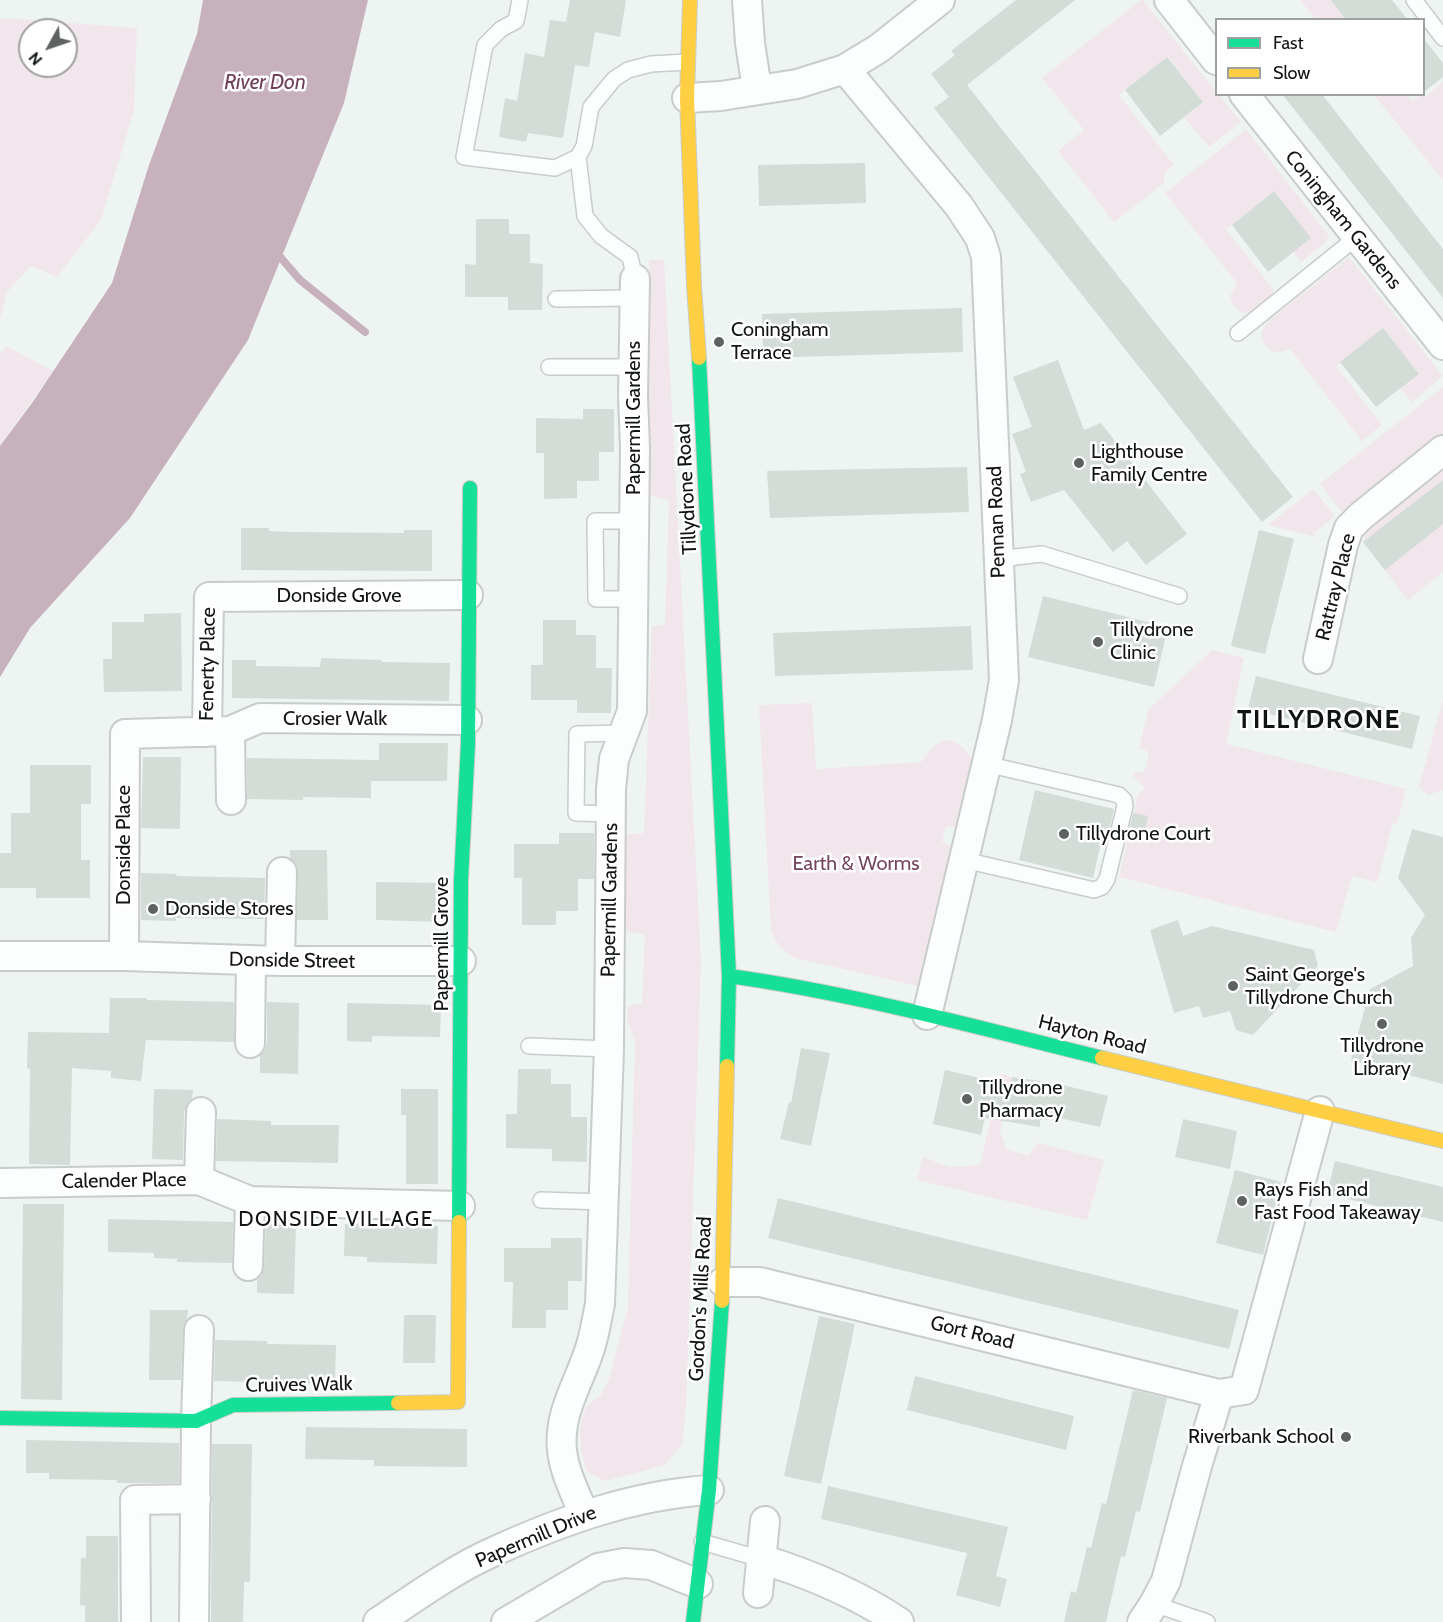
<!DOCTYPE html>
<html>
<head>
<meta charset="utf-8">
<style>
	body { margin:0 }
	#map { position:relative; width:1443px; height:1622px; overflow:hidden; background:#eef4f1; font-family:Cabin,sans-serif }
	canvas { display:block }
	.legend { position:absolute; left:1215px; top:18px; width:210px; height:78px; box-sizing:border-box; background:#fff; border:2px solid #9fa1a0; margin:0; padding:8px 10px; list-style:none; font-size:18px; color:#101512 }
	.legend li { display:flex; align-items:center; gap:12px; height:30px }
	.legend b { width:30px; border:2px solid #9fa1a0 }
	.north { position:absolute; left:18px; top:18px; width:60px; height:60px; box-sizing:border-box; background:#fff; border:2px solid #9fa1a0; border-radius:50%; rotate:230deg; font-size:16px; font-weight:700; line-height:24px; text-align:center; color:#101512 }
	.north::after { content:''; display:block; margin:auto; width:21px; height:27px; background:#5e6360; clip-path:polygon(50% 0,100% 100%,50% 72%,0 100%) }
</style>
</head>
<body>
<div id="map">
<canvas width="1443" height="1622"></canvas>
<ul class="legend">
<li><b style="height:8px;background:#16e098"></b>Fast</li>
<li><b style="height:8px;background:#ffcf43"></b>Slow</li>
</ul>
<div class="north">N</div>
</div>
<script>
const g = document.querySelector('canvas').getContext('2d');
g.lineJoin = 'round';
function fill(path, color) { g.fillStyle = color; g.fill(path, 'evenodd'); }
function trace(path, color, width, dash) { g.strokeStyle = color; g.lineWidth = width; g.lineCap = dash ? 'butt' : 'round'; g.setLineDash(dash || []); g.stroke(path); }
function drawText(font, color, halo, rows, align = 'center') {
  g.font = font + ' Cabin,sans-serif'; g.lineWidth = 5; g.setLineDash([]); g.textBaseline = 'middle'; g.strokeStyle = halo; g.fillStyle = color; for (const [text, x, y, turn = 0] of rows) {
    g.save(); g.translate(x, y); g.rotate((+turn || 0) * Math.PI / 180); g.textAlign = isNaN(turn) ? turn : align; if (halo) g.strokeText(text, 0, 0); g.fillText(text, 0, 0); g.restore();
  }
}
const green = new Path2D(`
	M1141,0H1143L1216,92V94L1219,95L1241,122L1209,147L1184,117L1203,102L1168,57L1125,90L1119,95L1174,165L1165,172L1164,183L1114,222L1058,151L1084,130L1042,78Z
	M1300,0H1331L1346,19H1315Z
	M4,18L137,28L134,110L101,220L57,277L31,266L7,292L0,320V20ZM30,30H66V66H30Z
	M1443,82V180L1374,95H1407L1412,101L1421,95L1425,97Z
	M1246,129L1329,236L1326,242L1301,262L1293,252L1274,192L1226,229L1274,290C1269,304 1256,312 1242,313L1232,304L1230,296L1237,283L1165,193Z
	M1349,257L1443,376L1412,402L1400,388L1418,373L1383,329L1336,366L1382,425L1362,441L1290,349C1274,356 1264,350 1261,334L1268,321Z
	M649,260H664L701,961L686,1409L682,1444L665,1465L605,1481L587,1472L581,1451L580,1430L586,1406L601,1395L609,1379L628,1307L635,1041L627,1020L628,1006L642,1003L645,935L626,931L622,835L644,833L652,626L665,624L669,501L649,495Z
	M6,346L53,371L0,446V355Z
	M1443,387V438L1345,516L1320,484Z
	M1443,466V572L1408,600L1363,542L1367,526Z
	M1313,489L1335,516L1314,533L1316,537L1268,525Z
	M1212,650L1244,658L1226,744L1406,789L1397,824L1393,823L1377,882L1352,876L1336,932L1119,877L1138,795L1145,788L1133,776L1134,772L1140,773L1145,770L1149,752L1139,748L1148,710Z
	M1443,700V790L1428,795L1419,787Z
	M812,703L816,769L921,762C940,734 955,733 974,762L959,826L946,827L942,842L952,846C949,858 945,871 943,883C936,917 938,956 918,986L795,958C783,950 776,944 771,931L759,705Z
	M1001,1074L1012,1077L1000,1132L1007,1150L1028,1155L1038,1143L1104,1160L1087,1220L917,1180L923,1157L950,1167L980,1165Z`);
const water = new Path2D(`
	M203,0H368L344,103L248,340L130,518L30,628L0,677V446L32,403L112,283L149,165L197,34Z`);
const stream = new Path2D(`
	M275,251L300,280L365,332`);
const building = new Path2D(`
	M570,0H626L620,37L595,32L589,67L575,65L563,138L528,133L526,142L499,137L505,98L517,101L525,53L544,57L550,20L566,22Z
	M1016,0H1075L967,85L1293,497L1262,522L934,108L949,97L931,74L955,55L951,51Z
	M1331,0H1392L1408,20H1346Z
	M1424,39L1443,63V77L1424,92Z
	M1167,57L1203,102L1160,136L1125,90Z
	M1282,94H1322L1328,102L1443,249V298Z
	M865,163L866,203L759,206L758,165Z
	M1274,191L1311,238L1268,272L1232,225Z
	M476,219H509V234H530V263L543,264L542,310H508V297H465V264L476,265Z
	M962,308L963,352L763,358L762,314Z
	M1383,328L1419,374L1376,407L1340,362Z
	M1058,360L1084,430L1101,423L1187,534L1146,565L1127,541L1113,552L1064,490L1031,502L1020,474L1026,472L1012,434L1032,427L1013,377Z
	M583,409H614V452H599V481H577V498L544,499V453H536V418L583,419Z
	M967,467L969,512L770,518L767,471Z
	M1443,480V524L1385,570L1363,542Z
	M241,528H269V531L292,532L404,533V530H432V571L241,570Z
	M1259,530L1294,539L1265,654L1231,646Z
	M1043,596L1168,627L1154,687L1028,657Z
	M181,613L182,691L104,692L103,659H112V622H144V614Z
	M543,620H576V635H596V668H612L611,713H577V700H531V665H543Z
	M971,626L973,670L775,676L773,633Z
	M321,658L381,660L382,662L450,663L449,701L232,698V660H256V666L320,667Z
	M1256,676L1420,716L1412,749L1248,709Z
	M379,743H448L447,781H371V798L303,797V800L247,799V758L379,760Z
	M143,757H181L180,829L141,828Z
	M30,765H91V804H81V860H90V898H36V888H0V853H11V813H30Z
	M1035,790L1114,809L1109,831L1104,830L1093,878L1019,860Z
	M1133,813L1148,816L1144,838L1128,835Z
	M1412,829L1443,837V1084L1351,1060L1370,989L1413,966L1411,938L1425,915L1398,878Z
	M559,833H594V879H578V911H556V925H522V878H514V844H559Z
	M290,850H327L328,920H297L298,872L296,864L290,858Z
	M141,873L177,874L176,876L265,878L264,919L176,918V921L141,920Z
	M376,882L442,883V922L376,920Z
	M1178,920L1183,936L1212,926L1314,950L1318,966L1253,1035L1236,1030L1230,1011L1203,1018L1199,1006L1174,1013L1150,930Z
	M110,998H147V1000L234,1002V1042L146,1040L141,1081L111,1078V1071L72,1068L70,1165L29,1164L30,1069L27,1068L28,1032L109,1033Z
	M267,1002L299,1003L298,1074L260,1073V1055L264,1051L267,1043Z
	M347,1003L441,1005L440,1037L372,1036V1042L347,1041Z
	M801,1048L830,1053L811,1146L780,1139L789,1102L791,1103Z
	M518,1069H551V1084H571V1117H587V1162L552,1161V1149L506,1148V1114H517Z
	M945,1070L1010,1085L1012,1077L1054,1083L1108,1096L1100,1127L1064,1119L1040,1120V1127L985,1118L981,1135L933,1124Z
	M154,1089L193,1090L192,1098L187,1104L184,1112L183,1160L152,1159Z
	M401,1089H438V1184H406V1115H401Z
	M217,1119L271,1121V1125H339L338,1163L216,1161Z
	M1183,1119L1237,1131L1230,1169L1175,1157Z
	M1335,1161L1443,1187V1222L1327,1194Z
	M1235,1170L1281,1182L1263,1255L1216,1243Z
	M778,1198L1239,1310L1229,1349L768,1238Z
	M23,1204H64L62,1400L21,1399Z
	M108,1219L233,1222L232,1263L177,1262V1259L154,1258V1253L108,1252Z
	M266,1222L296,1223L294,1294L257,1293V1280L262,1274L264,1267Z
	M345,1224L438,1226L437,1264L367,1262V1257L344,1256Z
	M551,1238H582V1281H568V1310H546V1328H512L513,1282H504V1248H551Z
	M150,1310H188L187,1319L183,1329L181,1380H149Z
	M404,1315H436L435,1363H403Z
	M819,1316L855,1324L821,1484L784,1476Z
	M215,1340L267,1341V1344L336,1345L335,1384L214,1381Z
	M915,1376L1074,1416L1066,1450L907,1410Z
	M1133,1390L1167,1398L1140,1512L1136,1511L1125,1557L1121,1556L1106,1622H1064L1071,1591L1076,1593L1087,1547L1091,1548L1102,1503L1106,1504Z
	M306,1427L467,1429V1467L374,1466V1460L305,1459Z
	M26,1440L179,1443V1483H117V1480L49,1479V1473H26Z
	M212,1444H252L250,1582H244L243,1622H211Z
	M828,1486L1008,1527L996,1576L1007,1579L1000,1607L956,1595L967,1553L821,1519Z
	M86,1536H118V1622H85V1606L80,1605L81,1558H86Z`);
const lane = new Path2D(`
	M520,0L516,21L501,29L485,45L464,157L555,168L578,157L584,146L591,107L614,79L628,70L651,64L687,62
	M1414,0L1443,38
	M578,157L585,216L601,236L630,257L635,279
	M556,299L635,298
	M1238,333L1357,237
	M549,367H633
	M998,559L1042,554L1179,596
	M633,599H596L595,521H634
	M612,814L576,813L577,734L624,733
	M964,860L1094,890L1102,887L1107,879L1125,806L1124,800L1119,795L986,764
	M529,1046L609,1049
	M541,1200L605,1202
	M702,1542L761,1559
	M1154,1604L1207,1622`);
const street = new Path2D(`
	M747,0L750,43L757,89
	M1169,0L1216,60
	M845,69L959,206L980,238L986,257L1004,680L997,720L927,1015
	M1244,94L1443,345
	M687,98L721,96L797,84L845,69L878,49L940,0
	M1318,659L1343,545L1349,528L1361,516L1443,450
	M230,731L231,800
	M207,732L209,597L468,595
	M0,956H124L280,961H461
	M124,956L125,734L230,731L260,718L467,720
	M280,961L282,872
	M250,1043L251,960
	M199,1180L201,1112
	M0,1183L199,1180L250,1201L460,1206
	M248,1266L250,1201
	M723,1282H760L1219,1394L1244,1390L1320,1111
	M584,1515C576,1494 564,1472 562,1450C558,1411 581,1380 591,1345C595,1331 597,1318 600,1304L609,1049L611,789L614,759L632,711L635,448L633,396L635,279
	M761,1559C810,1574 857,1594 899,1622
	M758,1593L765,1521
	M136,1622L135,1500L196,1499
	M194,1622L196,1421L199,1330
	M378,1622C416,1597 454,1569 495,1551C563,1520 634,1495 709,1490
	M506,1622L598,1568L624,1563L651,1565L698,1584
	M1142,1622L1154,1604L1166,1581L1197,1466L1219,1394`);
const fast = new Path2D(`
	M699,358L729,976L727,1066
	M729,976C853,993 980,1028 1102,1058
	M459,1222L461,880L468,744L470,488
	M0,1418L196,1421L233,1405L398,1403
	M693,1622L709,1490L722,1301`);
const slow = new Path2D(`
	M690,0L687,98L694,286L699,358
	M1102,1058L1443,1141
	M722,1301L727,1066
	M398,1403L458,1402L459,1222`);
const markers = [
	[719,342,6,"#5e6360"],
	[1079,463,6,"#5e6360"],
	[1098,642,6,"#5e6360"],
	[1064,834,6,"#5e6360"],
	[153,909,6,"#5e6360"],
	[1233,986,6,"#5e6360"],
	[1382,1024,6,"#5e6360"],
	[967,1099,6,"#5e6360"],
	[1242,1201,6,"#5e6360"],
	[1346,1437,6,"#5e6360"]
];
const streetNames = [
	["Coningham Gardens",1343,220,51],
	["Papermill Gardens",634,418,-90],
	["Tillydrone Road",687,489,-93],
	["Pennan Road",997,522,-92],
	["Rattray Place",1336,587,-76],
	["Donside Grove",339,596],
	["Fenerty Place",208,664,-89],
	["Crosier Walk",335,719],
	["Donside Place",124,845,-90],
	["Papermill Gardens",610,900,-89],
	["Papermill Grove",442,944,-90],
	["Donside Street",292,961,1],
	["Hayton Road",1092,1035,14],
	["Calender Place",124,1181,-1],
	["Gordon's Mills Road",701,1299,-87],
	["Gort Road",972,1333,14],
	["Cruives Walk",299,1385,-1],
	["Papermill Drive",536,1537,-23]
];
const poiNames = [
	["Coningham",731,330],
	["Terrace",731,353],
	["Lighthouse",1091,452],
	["Family Centre",1091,475],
	["Tillydrone",1110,630],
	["Clinic",1110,653],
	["Tillydrone Court",1076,834],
	["Donside Stores",165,909],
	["Saint George's",1245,975],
	["Tillydrone Church",1245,998],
	["Tillydrone",1382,1046,"center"],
	["Library",1382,1069,"center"],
	["Tillydrone",979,1088],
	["Pharmacy",979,1111],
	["Rays Fish and",1254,1190],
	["Fast Food Takeaway",1254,1213],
	["Riverbank School",1334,1437,"right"]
];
const parkNames = [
	["Earth & Worms",856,864]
];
const waterNames = [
	["River Don",265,83]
];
const neighbourhoodNames = [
	["DONSIDE VILLAGE",336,1220]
];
const districtNames = [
	["TILLYDRONE",1319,720]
];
fill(green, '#f1e6ec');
fill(water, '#c7b1bc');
trace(stream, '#c7b1bc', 8);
fill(building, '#d3dcd7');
trace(lane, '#c8cdca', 18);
trace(street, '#c8cdca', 32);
trace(fast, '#c8cdca', 16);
trace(slow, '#c8cdca', 16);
trace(lane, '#fcfdfd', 15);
trace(street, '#fcfdfd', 28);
trace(fast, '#16e098', 14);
trace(slow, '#ffcf43', 14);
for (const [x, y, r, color] of markers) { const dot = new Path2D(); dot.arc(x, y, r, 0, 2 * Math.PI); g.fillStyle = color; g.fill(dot); trace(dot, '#fff', 2); }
drawText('20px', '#101512', '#fff', streetNames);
drawText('20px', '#101512', '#fff', poiNames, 'left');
drawText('20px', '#76455f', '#fff', parkNames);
drawText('italic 21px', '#703f5a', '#fff', waterNames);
g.letterSpacing = '1.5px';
drawText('21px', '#101512', '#fff', neighbourhoodNames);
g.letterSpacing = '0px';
g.letterSpacing = '1.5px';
drawText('bold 26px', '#101512', '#fff', districtNames);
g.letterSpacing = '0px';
</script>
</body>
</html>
